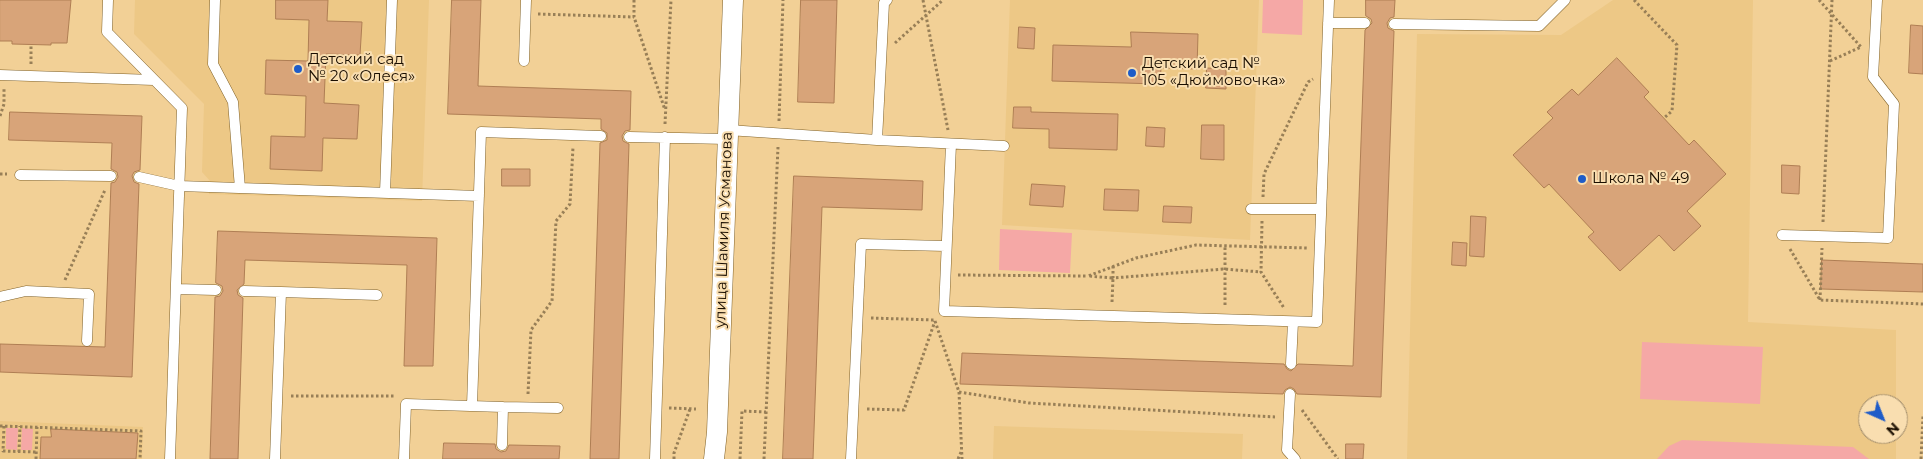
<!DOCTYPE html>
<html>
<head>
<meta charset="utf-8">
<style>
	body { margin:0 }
	#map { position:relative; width:1923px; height:459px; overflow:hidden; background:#f2d096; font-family:Montserrat,sans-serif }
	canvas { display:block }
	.north { position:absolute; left:1858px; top:394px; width:50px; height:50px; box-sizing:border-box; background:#f9deb0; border:1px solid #a08b6a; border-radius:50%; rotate:136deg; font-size:14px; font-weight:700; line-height:20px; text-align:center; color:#1a0e00 }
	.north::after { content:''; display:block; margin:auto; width:18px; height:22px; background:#1f5cc8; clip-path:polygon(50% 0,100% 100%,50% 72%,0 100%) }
</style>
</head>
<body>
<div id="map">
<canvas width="1923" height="459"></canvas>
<div class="north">N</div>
</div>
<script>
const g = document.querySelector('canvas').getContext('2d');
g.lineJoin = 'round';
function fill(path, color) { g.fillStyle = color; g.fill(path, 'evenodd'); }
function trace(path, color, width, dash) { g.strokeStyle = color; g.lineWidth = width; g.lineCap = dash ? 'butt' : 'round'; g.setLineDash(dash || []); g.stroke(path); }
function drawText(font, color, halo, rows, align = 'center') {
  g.font = font + ' Montserrat,sans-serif'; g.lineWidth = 4; g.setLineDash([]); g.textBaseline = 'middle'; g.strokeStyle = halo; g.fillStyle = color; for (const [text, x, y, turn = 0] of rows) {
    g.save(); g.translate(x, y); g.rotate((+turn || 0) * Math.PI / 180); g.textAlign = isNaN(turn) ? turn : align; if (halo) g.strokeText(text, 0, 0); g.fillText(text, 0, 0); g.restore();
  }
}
const built = new Path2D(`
	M135,0H429L422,201L209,194L210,181L202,172L204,104L134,34Z
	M1010,0H1259L1250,240L1002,225Z
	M1613,0H1753L1748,322L1896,330V404H1868V434H1896V459H1407L1417,34L1561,35Z
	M0,421L143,427L142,459H0Z
	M994,426L1243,434L1242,459H993Z`);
const green = new Path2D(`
	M1263,0H1303L1302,35L1262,33Z
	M1000,229L1072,233L1070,273L999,270Z
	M1642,342L1763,347L1760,404L1640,399Z
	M6,428H18L17,450L6,449Z
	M22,428L33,429L32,450H21Z
	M1682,440L1853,447L1869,459H1657L1669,446Z`);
const building = new Path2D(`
	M0,0H71L67,43H51V45L12,44V41H0Z
	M276,0H328L327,21L362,22L360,55L326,54L324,103L359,105L357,139L323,138L322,171L270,169L271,136L305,137L306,96L265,94L266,60L308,61L309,20L276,19Z
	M452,0H481L478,86L631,91L630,130L625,131L622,136L623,141L629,144L619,459H590L600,143L607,140V133L601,129V119L448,114Z
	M801,0H837L834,103L798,102Z
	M1366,0H1395L1394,17L1390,18L1387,23L1388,28L1394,31L1381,397L1297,394L1294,389L1290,387L1285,390L1283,394L960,384L962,353L1284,364L1287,369L1291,371L1298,364L1353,366L1365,30L1372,23L1371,19L1366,16Z
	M1911,25L1923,26V74L1909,73Z
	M1019,27L1035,28L1034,49L1018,48Z
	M1131,32L1198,34L1197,69L1161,68L1160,84L1052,81L1053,45L1131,47Z
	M1617,58L1649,92L1644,97L1689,145L1694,140L1726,174L1687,211L1701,226L1674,251L1659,235L1620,271L1588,237L1594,232L1549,184L1544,188L1513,155L1553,118L1547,112L1572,89L1578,95Z
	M1207,68L1226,69V89L1206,88Z
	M1014,107H1031V112L1118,114L1117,150L1049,148V129L1013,128Z
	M10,112L142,116L140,170L134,172L132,176L134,182L139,184L132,377L0,372V344L105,347L111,183L115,182L118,177L117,172L111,169L112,143L9,140Z
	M1202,125H1224V160L1201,159Z
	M1147,127L1165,128L1164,147L1146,146Z
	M1782,165L1800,166L1799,194L1782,193Z
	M502,169H530V186H502Z
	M794,176L923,181L922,210L822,207L813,459H783Z
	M1032,184L1065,186L1063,207L1030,205Z
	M1105,189L1139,190L1138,211L1104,210Z
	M1164,206L1192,207L1191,223L1163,222Z
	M1471,216L1486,217L1484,257L1470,256Z
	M218,231L437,238L433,366H404L407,265L245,260L244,284L237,290L238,295L243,298L238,459H210L215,297L220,296L223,291L222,286L216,283Z
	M1453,242L1467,243L1466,266L1452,265Z
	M1822,260L1923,264V292L1821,289Z
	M51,429L138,433L136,459H40L41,437H51Z
	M444,443L495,444L496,449L501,452L506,451L509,445L560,446L559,459H443Z
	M1346,444H1364L1363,459H1346Z`);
const path = new Path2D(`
	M634,0V17L665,110
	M923,0L948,130
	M1634,0L1677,45L1672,111L1664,118
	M1819,0L1861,47
	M538,14L634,17
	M895,43L943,0
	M1830,61L1861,47
	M31,64V44
	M0,116L4,104V89
	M779,121L783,0
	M665,124L671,0
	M0,174H7
	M1263,197L1264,174L1308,82L1313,79
	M1262,221L1261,272L1284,308
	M1823,222L1832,0
	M1790,249L1820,300L1923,304
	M1113,266V278L1224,269L1261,272
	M958,275L1088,276
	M65,280L105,190
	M1820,300L1822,248
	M1112,302L1113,278L1088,276L1136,258L1196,245L1307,248
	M1225,305V246
	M871,318L934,320
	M935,321L959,392L962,459
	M959,392L1029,403L1275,417
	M528,394L531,330L552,301L556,221L570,204L573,147
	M291,396H394
	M669,408L696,409
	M867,409L904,410L935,321
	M1302,410L1338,459
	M0,426L141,431L140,459
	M4,426L3,451L36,452
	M19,452L20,426
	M36,459L37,427
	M674,459V453L690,409
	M740,459L742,411L766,412
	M764,459L778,147
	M958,459L962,450
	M1921,459L1923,416`);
const service = new Path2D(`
	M108,0L107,32L182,108L170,459
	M215,0L213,64L233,102L240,188
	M1328,23H1365
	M1394,24L1539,26L1565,0
	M524,61L526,0
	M0,75L154,80
	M728,130L877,140L884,3L887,0
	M629,137L728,139
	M877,140L1004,146
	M951,144L944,311L1317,322L1329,0
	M20,175L111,176
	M139,177L179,186L479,196
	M385,193L392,0
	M1251,209H1321
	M1782,235L1888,238L1894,104L1873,77L1877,0
	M176,289L216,290
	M244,291L281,292
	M0,297L26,291L89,294L87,341
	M1291,364L1293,322
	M1290,394L1287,450L1295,459
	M472,406L481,132L601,136
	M503,407L558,408
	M275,459L281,292L377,295
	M404,459L406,404L503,407L502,445
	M655,459L665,137
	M851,459L861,244L946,246`);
const minor = new Path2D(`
	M714,459L717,432L733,0`);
const markers = [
	[298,69,5,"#1f5cc8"],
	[1132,73,5,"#1f5cc8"],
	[1582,179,5,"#1f5cc8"]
];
const poiNames = [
	["Детский сад",308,60],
	["№ 20 «Олеся»",308,77],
	["Детский сад №",1142,64],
	["105 «Дюймовочка»",1142,81],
	["Школа № 49",1592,179]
];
const streetNames = [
	["улица Шамиля Усманова",724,230,-88]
];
fill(built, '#edc886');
fill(green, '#f5a8a6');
fill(building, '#d8a479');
trace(building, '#af7e54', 1);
trace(service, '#806229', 11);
trace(minor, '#806229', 21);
trace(path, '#987f57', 3, [2.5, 2.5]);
trace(service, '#fff', 10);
trace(minor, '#fff', 20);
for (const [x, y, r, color] of markers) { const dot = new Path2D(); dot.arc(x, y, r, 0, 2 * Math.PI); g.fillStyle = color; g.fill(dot); trace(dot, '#f9deb0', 2); }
drawText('15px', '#1a0e00', '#f9deb0', poiNames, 'left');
drawText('15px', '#1a0e00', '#f9deb0', streetNames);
</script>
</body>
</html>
